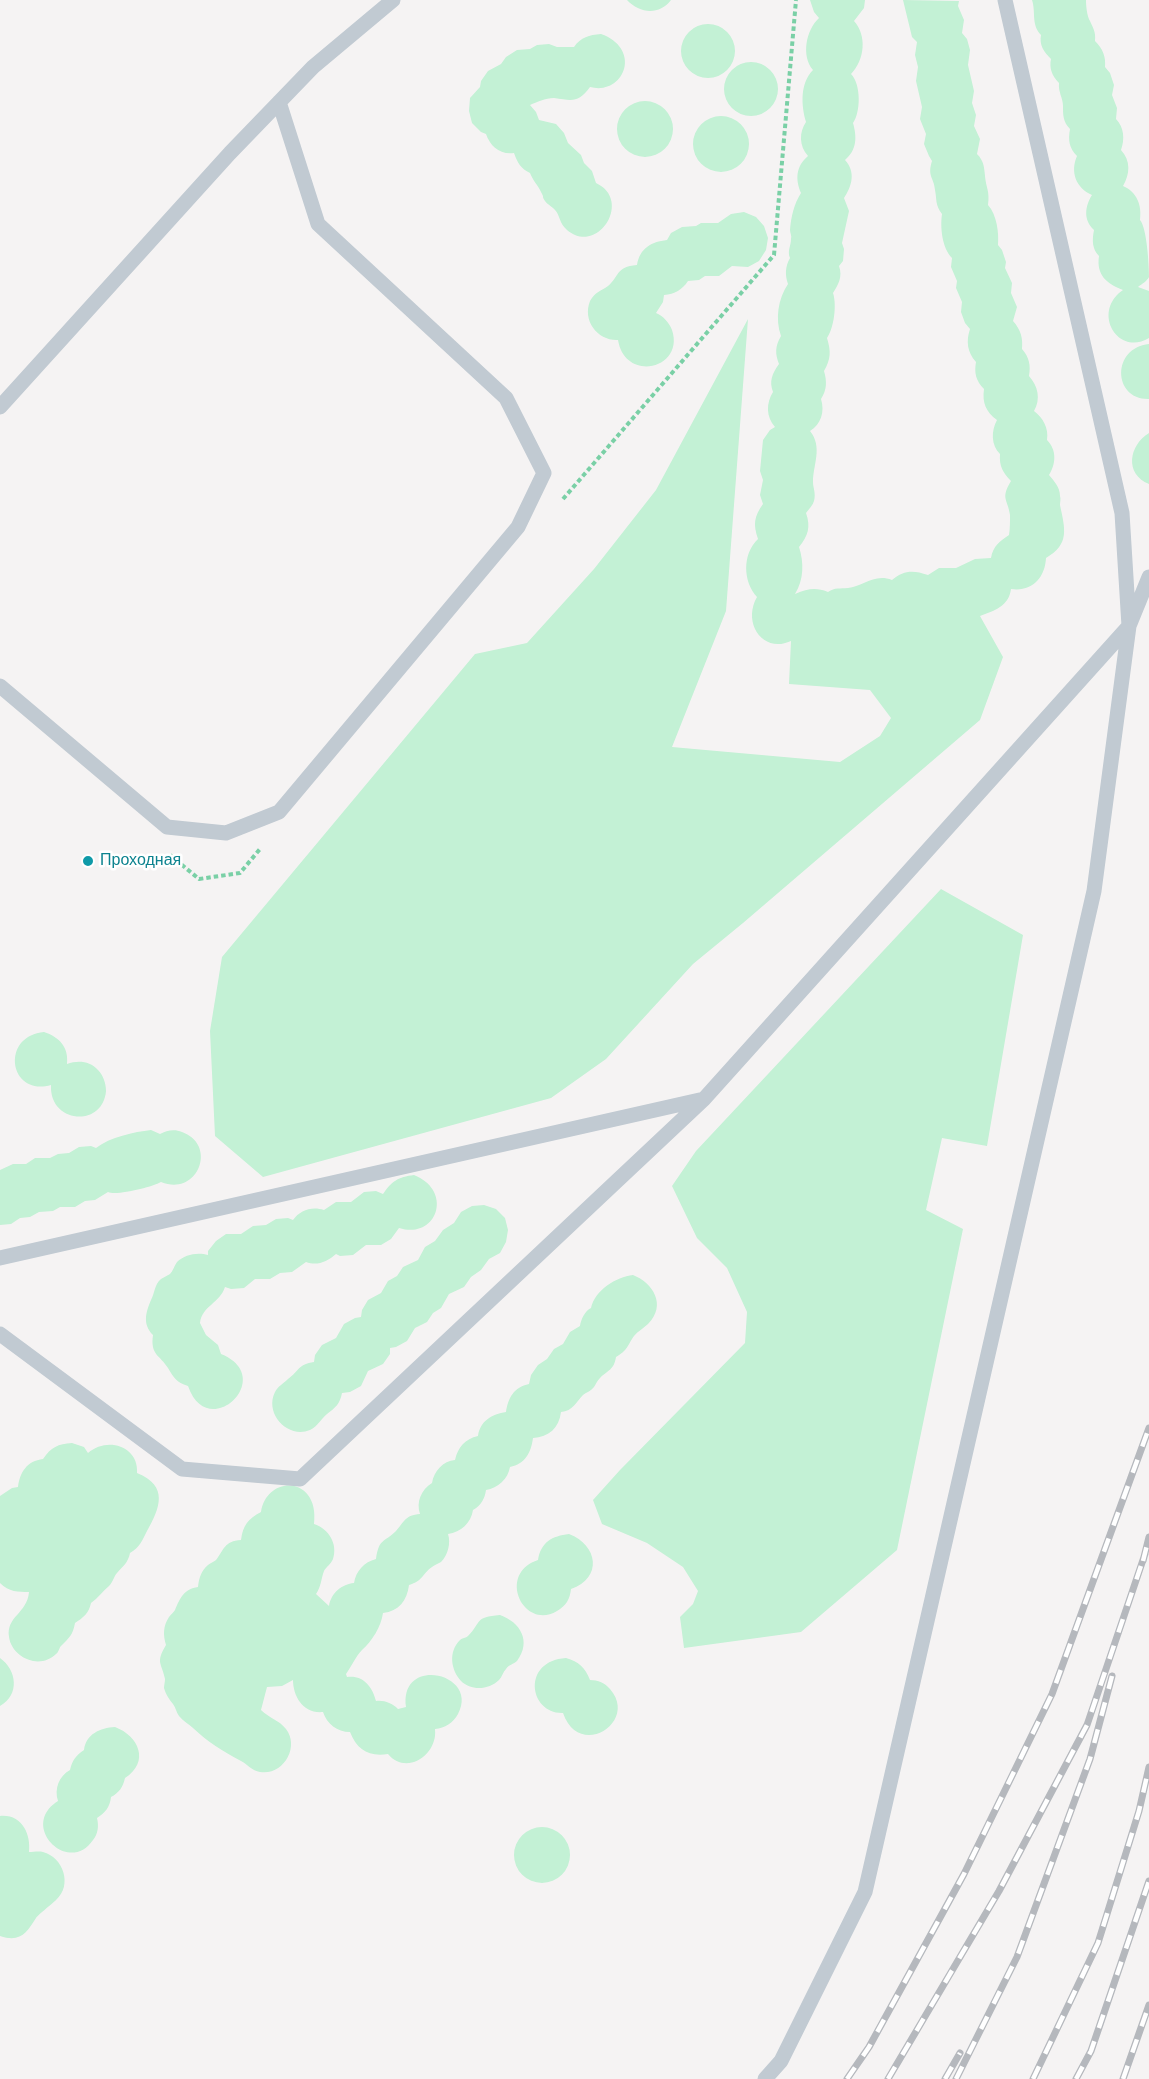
<!DOCTYPE html>
<html>
<head>
<meta charset="utf-8">
<style>
	body { margin:0 }
	canvas { display:block; background:#f5f3f3 }
</style>
</head>
<body>
<canvas width="1149" height="2079"></canvas>
<script>
const g = document.querySelector('canvas').getContext('2d');
g.lineJoin = 'round';
function fill(path, color) { g.fillStyle = color; g.fill(path, 'evenodd'); }
function trace(path, color, width, dash) { g.strokeStyle = color; g.lineWidth = width; g.lineCap = dash ? 'butt' : 'round'; g.setLineDash(dash || []); g.stroke(path); }
function drawText(font, color, halo, rows, align = 'center') {
  g.font = font + ' "DM Sans",sans-serif'; g.lineWidth = 5; g.setLineDash([]); g.textBaseline = 'middle'; g.strokeStyle = halo; g.fillStyle = color; for (const [text, x, y, turn = 0] of rows) {
    g.save(); g.translate(x, y); g.rotate((+turn || 0) * Math.PI / 180); g.textAlign = isNaN(turn) ? turn : align; if (halo) g.strokeText(text, 0, 0); g.fillText(text, 0, 0); g.restore();
  }
}
const green = new Path2D(`
	M627,0H671C659,16 639,13 627,0Z
	M810,0H865L864,8L854,21C867,35 865,60 851,74C861,84 861,112 853,123C857,137 857,150 845,160C856,172 852,186 844,198L849,211L842,243L844,249L843,261L839,266C843,277 838,285 833,293C837,305 834,328 827,338C831,351 831,359 824,371C827,381 827,390 821,399C825,412 821,424 810,431C823,447 813,465 813,482C813,488 816,493 814,501C813,505 809,509 806,513C811,527 808,536 799,547C804,562 804,580 795,594C808,589 815,587 828,592C835,587 840,589 848,588C862,587 874,573 892,580C904,570 913,570 928,575L939,568H956L975,559L991,558C993,546 1000,541 1009,535C1010,529 1010,521 1010,515C1008,499 1000,499 1011,481C1003,473 999,466 1000,454C991,445 991,431 997,420C986,412 982,403 984,389C976,381 974,373 976,362C967,352 966,341 970,329L965,323L961,312L962,302L956,288L957,281L951,267L952,258C942,248 940,227 942,214C935,205 937,200 935,190C934,177 927,177 932,161L929,156L924,144L926,134L920,119L922,107L916,81L918,67L915,55L917,42L912,37L903,0L959,1L958,6L964,20L962,33L967,39L970,50L968,65L974,91L972,103L976,115L974,126L980,139L977,154C984,161 984,167 985,176C986,188 990,191 988,205C997,215 999,233 998,245L1002,250L1006,262L1005,268L1012,283L1011,293L1017,307L1013,321C1021,330 1023,338 1022,349C1029,357 1031,365 1029,376C1038,386 1041,399 1034,411C1043,418 1049,428 1047,440C1057,450 1056,464 1049,475C1054,481 1060,487 1060,496C1061,499 1060,502 1060,505C1065,529 1070,544 1046,558C1045,578 1032,592 1011,589C1009,606 994,611 980,616L1003,657L980,720L743,923L693,964L606,1059L551,1098L263,1177L215,1136L210,1031L222,957L475,654L527,643L594,569L656,490L748,319L726,611L672,747L840,762L880,736L891,718L870,690L789,684L791,641C763,654 742,623 757,597C743,582 742,554 758,539C753,524 754,517 763,504L760,495L763,480L760,471L763,440L770,430L775,427C766,417 766,403 773,392C769,381 772,374 779,364C775,354 775,346 781,336C775,319 778,299 788,284C785,275 785,267 790,258C787,251 791,246 791,239C792,236 790,233 790,230C791,217 794,204 801,193C795,179 796,166 808,156C799,146 799,132 806,122C801,105 800,83 813,70C801,56 806,30 819,18L814,12Z
	M1032,0H1086C1086,6 1087,16 1090,21C1093,28 1096,32 1095,41C1103,49 1106,57 1105,67L1110,73L1114,85L1112,95L1117,108L1116,119C1124,127 1125,139 1121,150C1131,161 1130,174 1123,186C1137,192 1142,205 1140,220C1147,228 1149,266 1149,277C1147,281 1142,284 1138,287L1149,291V338C1118,357 1091,312 1123,290C1107,284 1096,275 1099,256C1092,249 1092,240 1094,230C1083,220 1085,206 1092,195C1076,188 1070,172 1077,156C1069,148 1068,140 1070,129C1063,122 1063,115 1063,106C1063,98 1058,92 1059,83C1052,76 1049,68 1051,59C1044,52 1039,45 1041,35C1031,25 1036,12 1032,0Z
	M681 51a27 27 0 1 1 54 0a27 27 0 1 1-54 0Z
	M601,34C643,49 624,96 590,87C578,104 571,100 554,98C545,98 537,102 530,105L536,112L539,120L556,124L564,133L568,143L581,155L584,163L592,171L596,183C633,200 598,256 567,230C559,223 560,215 555,210C553,207 548,205 545,201C541,195 545,199 541,192C538,185 533,181 530,173C521,169 517,162 514,153C500,155 490,146 486,134L481,132L472,123L469,111L470,98L480,87L481,81L488,71L501,64L506,57L517,50L530,49L537,45L549,44L557,47H574C581,37 589,35 601,34Z
	M724 89a27 27 0 1 1 54 0a27 27 0 1 1-54 0Z
	M617 129a28 28 0 1 1 56 0a28 28 0 1 1-56 0Z
	M693 144a28 28 0 1 1 56 0a28 28 0 1 1-56 0Z
	M744,212L756,217L764,226L768,238L766,250L759,261L748,267L732,266L719,276H705L699,280L688,281C682,290 675,294 664,295L663,302L656,313C663,316 669,322 672,330C685,369 625,383 618,340C598,341 582,321 590,301C595,292 601,291 608,286C620,276 615,267 637,265C640,248 651,242 667,240L671,233L682,227L696,226L701,223H718L731,214Z
	M1149,344V399C1113,400 1111,348 1149,344Z
	M1149,433V484C1124,474 1129,445 1149,433Z
	M941,889L1023,935L987,1146L942,1138L926,1210L963,1229L897,1550L801,1632L684,1648L680,1617L693,1604L698,1591L683,1567L647,1543L602,1524L593,1500L620,1470L745,1343L747,1312L727,1268L697,1238L672,1186L696,1151Z
	M44,1032C59,1037 69,1047 67,1064C78,1060 90,1061 98,1070C103,1075 106,1083 106,1091C103,1128 49,1124 51,1085C9,1097 0,1036 44,1032Z
	M151,1130L160,1134C167,1130 175,1129 182,1132C218,1145 198,1197 161,1182C152,1187 117,1196 108,1192L95,1200L85,1201L75,1207H60L53,1211L39,1212L30,1217L20,1218L11,1224L0,1225V1170L13,1164H26L35,1158H50L58,1154L69,1153L79,1147L91,1146L96,1148C110,1137 134,1132 151,1130Z
	M414,1175C454,1191 437,1240 399,1228L391,1239L381,1245H366L353,1255L340,1256L336,1254C327,1262 317,1266 306,1262L292,1272L280,1273L270,1279H255L244,1288L231,1289L225,1287C220,1303 202,1306 200,1323L206,1335L218,1345L221,1354C278,1377 208,1444 188,1386C176,1382 174,1378 168,1368C160,1355 150,1355 153,1335C142,1324 146,1312 151,1300C155,1293 154,1285 161,1279C164,1277 167,1276 170,1274C173,1271 174,1266 177,1262C185,1254 198,1252 208,1255V1251L216,1241L226,1234H241L253,1226L266,1225L276,1219L288,1218L293,1220C300,1210 312,1206 324,1210L336,1202H351L364,1192L376,1191L383,1194C392,1181 398,1177 414,1175Z
	M484,1205L496,1209L505,1218L508,1230L506,1242L500,1253L489,1259L481,1270L471,1277L464,1287L449,1294L441,1308L433,1313L427,1322L415,1328L407,1341L396,1347L390,1348V1354L383,1364L368,1371L361,1386L350,1392L342,1393C340,1404 335,1408 327,1414C320,1420 318,1426 310,1430C288,1439 264,1414 275,1392C278,1386 283,1384 288,1379C299,1371 298,1364 314,1362L315,1355L322,1345L336,1338L344,1324L355,1318L361,1317L362,1310L368,1300L381,1293L388,1281L397,1276L403,1267L418,1260L425,1247L435,1241L443,1230L454,1223L461,1212L472,1206Z
	M633,1275C653,1283 667,1305 648,1324C644,1328 638,1331 634,1336C627,1346 628,1350 616,1357C614,1370 608,1370 600,1378C597,1381 596,1384 594,1387C591,1391 587,1392 583,1395C576,1402 573,1411 561,1412C559,1428 549,1437 533,1438C531,1453 525,1464 510,1467C508,1479 498,1488 486,1490C485,1498 481,1506 473,1510C471,1523 461,1532 448,1534C451,1543 448,1555 441,1562C438,1564 434,1565 432,1567C422,1574 423,1581 409,1585C407,1601 399,1611 383,1613C381,1627 372,1641 362,1650C356,1656 351,1667 346,1674L347,1677C363,1675 372,1686 376,1701C384,1700 392,1703 398,1709L406,1707C399,1655 480,1673 458,1714C453,1723 445,1728 435,1729C438,1755 406,1776 388,1754C369,1757 357,1750 350,1732C337,1732 327,1724 323,1712C303,1714 293,1696 293,1680L282,1686L267,1687L261,1710C269,1718 279,1720 286,1729C300,1747 283,1776 260,1772C252,1771 247,1764 241,1761C222,1751 208,1742 193,1728C189,1724 183,1721 179,1716C176,1712 176,1708 173,1704C169,1699 166,1695 164,1688C164,1685 165,1682 165,1679C162,1663 155,1663 166,1645C163,1635 163,1626 169,1617C171,1614 174,1612 175,1610C180,1598 184,1589 198,1587C199,1578 201,1571 208,1565C210,1563 214,1562 216,1560C224,1550 224,1541 241,1540C243,1525 248,1519 261,1512C267,1474 320,1476 314,1524C329,1529 338,1544 333,1559C331,1564 326,1567 324,1571C321,1579 321,1587 316,1594L329,1606C331,1593 342,1584 354,1583C356,1571 364,1562 376,1559C379,1538 384,1543 396,1531C404,1522 405,1515 420,1514C416,1502 421,1490 432,1483C434,1471 443,1461 455,1460C458,1447 465,1439 478,1436C480,1421 492,1414 506,1412C508,1398 514,1387 529,1384L531,1375L538,1365L547,1359L554,1349L563,1344L570,1332L580,1326C581,1319 585,1311 591,1308C595,1290 616,1277 633,1275Z
	M72,1443L84,1447L88,1453C107,1436 139,1446 137,1473C169,1486 160,1508 147,1531C142,1541 140,1547 130,1553C128,1563 123,1566 117,1573C114,1576 113,1582 109,1586C103,1591 98,1598 91,1603C89,1613 83,1618 75,1623C73,1635 69,1638 61,1646C59,1648 59,1652 56,1654C40,1670 12,1658 9,1637C6,1616 27,1614 29,1592C18,1592 9,1592 0,1583V1496L12,1488L18,1487C20,1472 27,1461 43,1459C51,1447 58,1444 72,1443Z
	M569,1534C598,1545 603,1578 571,1589C570,1599 566,1606 557,1611C524,1631 496,1574 538,1560C541,1542 552,1536 569,1534Z
	M500,1615C520,1622 532,1641 517,1661C514,1664 508,1665 506,1669C503,1672 502,1677 499,1680C489,1690 471,1691 461,1681C451,1670 448,1652 460,1640C462,1638 466,1638 468,1636C482,1622 474,1617 500,1615Z
	M0,1658C17,1670 20,1695 0,1706Z
	M566,1658C579,1662 585,1667 590,1680C598,1680 605,1683 610,1689C639,1722 579,1760 563,1713C529,1714 521,1661 566,1658Z
	M115,1727C139,1736 150,1762 125,1778C123,1787 119,1793 111,1797C110,1807 105,1813 97,1818C99,1826 98,1834 93,1840C69,1876 18,1826 58,1801C54,1789 59,1776 70,1770C72,1761 76,1755 84,1750C86,1734 100,1728 115,1727Z
	M0,1816C22,1814 31,1834 29,1852C33,1852 39,1851 43,1852C63,1857 73,1885 56,1900C53,1903 38,1915 36,1918C27,1932 21,1943 0,1936Z
	M514 1855a28 28 0 1 1 56 0a28 28 0 1 1-56 0Z`);
const path = new Path2D(`
	M563,499L774,255L796,0
	M170,855L199,879L240,873L260,849`);
const service = new Path2D(`
	M0,407L230,153L313,67L393,0
	M0,686L167,827L226,833L279,812L518,527L544,473L506,398L318,224L279,102
	M0,1258L704,1099
	M0,1334L182,1469L300,1479L704,1099L1129,626L1149,577
	M765,2079L781,2061L865,1892L1094,891L1129,626L1122,513L1005,0`);
const rail = new Path2D(`
	M1143,1561L1149,1537
	M847,2079L869,2047L964,1874L1052,1694L1149,1428
	M888,2079L999,1891L1087,1725L1145,1554
	M945,2079L960,2053
	M956,2079L1017,1957L1090,1759L1112,1676
	M1033,2079L1098,1943L1139,1811L1149,1767
	M1076,2079L1091,2051L1149,1881
	M1123,2079L1149,2005`);
const markers = [
	[88,861,6,"#0f9aa8"]
];
const cultureNames = [
	["Проходная",100,861]
];
fill(green, '#c3f1d5');
trace(path, '#7ad0a6', 4, [4.5, 3]);
trace(service, '#c1cad2', 15);
trace(rail, '#b5b8bd', 7);
trace(rail, '#fff', 4.5, [14]);
for (const [x, y, r, color] of markers) { const dot = new Path2D(); dot.arc(x, y, r, 0, 2 * Math.PI); g.fillStyle = color; g.fill(dot); trace(dot, '#fff', 2); }
drawText('16px', '#0d838f', '#fff', cultureNames, 'left');
</script>
</body>
</html>
